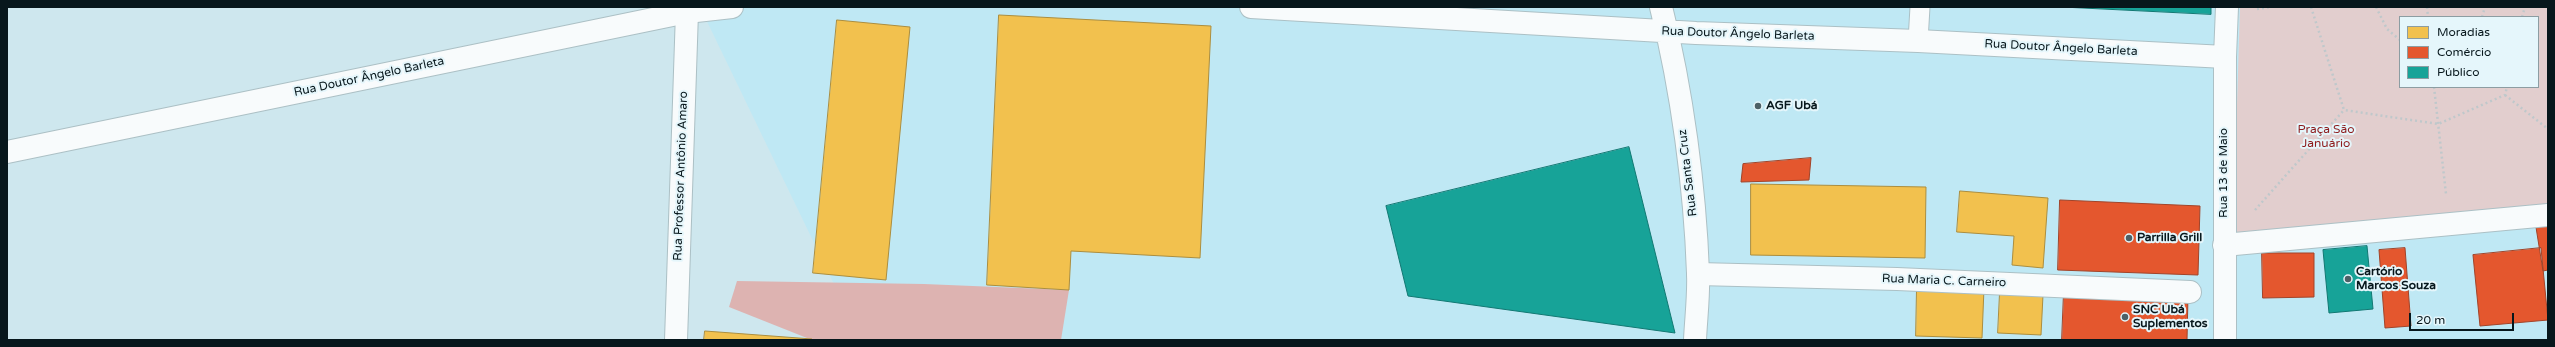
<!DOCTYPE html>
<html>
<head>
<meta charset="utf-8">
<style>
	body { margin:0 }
	#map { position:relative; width:2555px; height:347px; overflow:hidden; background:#cee7ee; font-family:"Varela Round",sans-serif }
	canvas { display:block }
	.frame { position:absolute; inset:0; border:8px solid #07171c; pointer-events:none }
	.legend { position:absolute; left:2399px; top:16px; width:140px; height:72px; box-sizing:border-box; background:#e5f6fb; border:1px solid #8c9da2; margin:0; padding:5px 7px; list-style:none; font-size:12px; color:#07171c }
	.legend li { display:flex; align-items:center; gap:8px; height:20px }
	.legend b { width:20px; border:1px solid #8c9da2 }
	.scale { position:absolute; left:2409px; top:313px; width:105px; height:18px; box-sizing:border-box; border:2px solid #07171c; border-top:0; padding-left:5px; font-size:12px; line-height:14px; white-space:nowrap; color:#07171c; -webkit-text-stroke:3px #e5f6fb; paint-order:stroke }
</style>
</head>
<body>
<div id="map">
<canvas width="2555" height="347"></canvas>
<div class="frame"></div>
<ul class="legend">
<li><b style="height:11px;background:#f2c14e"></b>Moradias</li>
<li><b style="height:11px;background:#e4572e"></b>Comércio</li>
<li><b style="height:11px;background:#17a398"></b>Público</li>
</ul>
<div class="scale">20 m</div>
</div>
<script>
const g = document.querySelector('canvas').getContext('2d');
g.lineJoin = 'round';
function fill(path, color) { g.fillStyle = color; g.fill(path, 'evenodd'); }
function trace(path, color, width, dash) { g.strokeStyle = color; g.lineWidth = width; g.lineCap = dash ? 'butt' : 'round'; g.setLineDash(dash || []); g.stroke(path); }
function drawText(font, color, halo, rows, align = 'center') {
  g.font = font + ' "Varela Round",sans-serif'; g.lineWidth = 4; g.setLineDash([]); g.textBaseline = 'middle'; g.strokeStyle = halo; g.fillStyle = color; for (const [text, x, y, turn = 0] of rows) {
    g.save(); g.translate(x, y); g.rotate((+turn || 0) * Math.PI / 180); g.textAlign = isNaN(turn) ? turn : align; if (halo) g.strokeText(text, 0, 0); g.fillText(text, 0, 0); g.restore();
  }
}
const built = new Path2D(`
	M700,7H2548V340H861ZM2400,17H2538V87H2400Z`);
const green = new Path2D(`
	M2240,7H2548V205L2233,235ZM2400,17H2538V87H2400Z`);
const forest = new Path2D(`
	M737,281L924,284L1069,290L1061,340H812L729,307Z`);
const homes = new Path2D(`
	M999,15L1211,26L1200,258L1071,251L1069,290L987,285Z
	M837,20L910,27L886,280L813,273Z
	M1751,184L1926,187L1925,258L1751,255Z
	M1960,191L2048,198L2043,268L2012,265L2014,236L1957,232Z
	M1917,286L1984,288L1982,338L1916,336Z
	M2000,292L2043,295L2041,335L1998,333Z
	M705,331L812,339V340H704Z`);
const shops = new Path2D(`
	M1811,158L1809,180L1741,182L1743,164Z
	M2060,200L2200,206L2198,275L2058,270Z
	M2548,219V270L2543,271L2535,221Z
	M2405,248L2411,326L2385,328L2379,250Z
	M2541,248L2548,320L2480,326L2473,255Z
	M2262,253H2314V297L2263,298Z
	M2064,291L2188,295L2187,340H2062Z`);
const public = new Path2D(`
	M2063,7H2211V14Z
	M1629,147L1675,333L1408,296L1386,206Z
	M2367,246L2373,309L2329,313L2323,250Z`);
const path = new Path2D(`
	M2311,7L2344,110L2438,124L2505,95L2507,87
	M2376,7L2387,29L2400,40
	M2427,7L2428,17
	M2257,9L2270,7
	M2482,17L2485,7
	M2522,17L2525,7
	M2434,87L2446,194
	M2505,95L2548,129
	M2255,210L2344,110`);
const service = new Path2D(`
	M1918,41L1920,7`);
const minor = new Path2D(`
	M1698,274L1897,279L2190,292
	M676,340L687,12`);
const tertiary = new Path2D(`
	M1251,7L1696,33L1918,41L2225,57
	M1661,7C1682,90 1695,188 1698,273C1699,295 1696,318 1695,340
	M7,152L687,12L732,7
	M2224,245L2548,215
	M2225,340V57L2227,7`);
const markers = [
	[1758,106,4,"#4d6066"],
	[2129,238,4,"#4d6066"],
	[2348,279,4,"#4d6066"],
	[2125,317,4,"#4d6066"]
];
const streetNames = [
	["Rua Doutor Ângelo Barleta",1738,34,2],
	["Rua Doutor Ângelo Barleta",2061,48,3],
	["Rua Doutor Ângelo Barleta",369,77,-12],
	["Rua Santa Cruz",1688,173,-97],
	["Rua 13 de Maio",2224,173,-90],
	["Rua Professor Antônio Amaro",681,176,-88],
	["Rua Maria C. Carneiro",1944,281,2]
];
const poiNames = [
	["AGF Ubá",1766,106],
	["Parrilla Grill",2137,238],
	["Cartório",2356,272],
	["Marcos Souza",2356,286],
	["SNC Ubá",2133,310],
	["Suplementos",2133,324]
];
const parkNames = [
	["Praça São",2326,130],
	["Januário",2326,144]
];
fill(built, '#bfe8f4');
fill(green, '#e2cece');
fill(forest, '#ddb3b1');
fill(homes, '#f2c14e');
trace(homes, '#ac8e3f', 1);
fill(shops, '#e4572e');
trace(shops, '#a24429', 1);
fill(public, '#17a398');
trace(public, '#127973', 1);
trace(service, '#acc0c5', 21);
trace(minor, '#acc0c5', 24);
trace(tertiary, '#acc0c5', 24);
trace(path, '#bfc8cb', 2.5, [2, 3]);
trace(service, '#f8fbfc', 19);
trace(minor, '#f8fbfc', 22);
trace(tertiary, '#f8fbfc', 22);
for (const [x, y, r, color] of markers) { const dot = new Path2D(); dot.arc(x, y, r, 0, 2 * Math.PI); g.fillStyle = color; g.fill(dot); trace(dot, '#e5f6fb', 1.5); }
drawText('12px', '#07171c', '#e5f6fb', streetNames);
drawText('bold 12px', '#07171c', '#e5f6fb', poiNames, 'left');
drawText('12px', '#8e1c1d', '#e5f6fb', parkNames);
</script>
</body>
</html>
